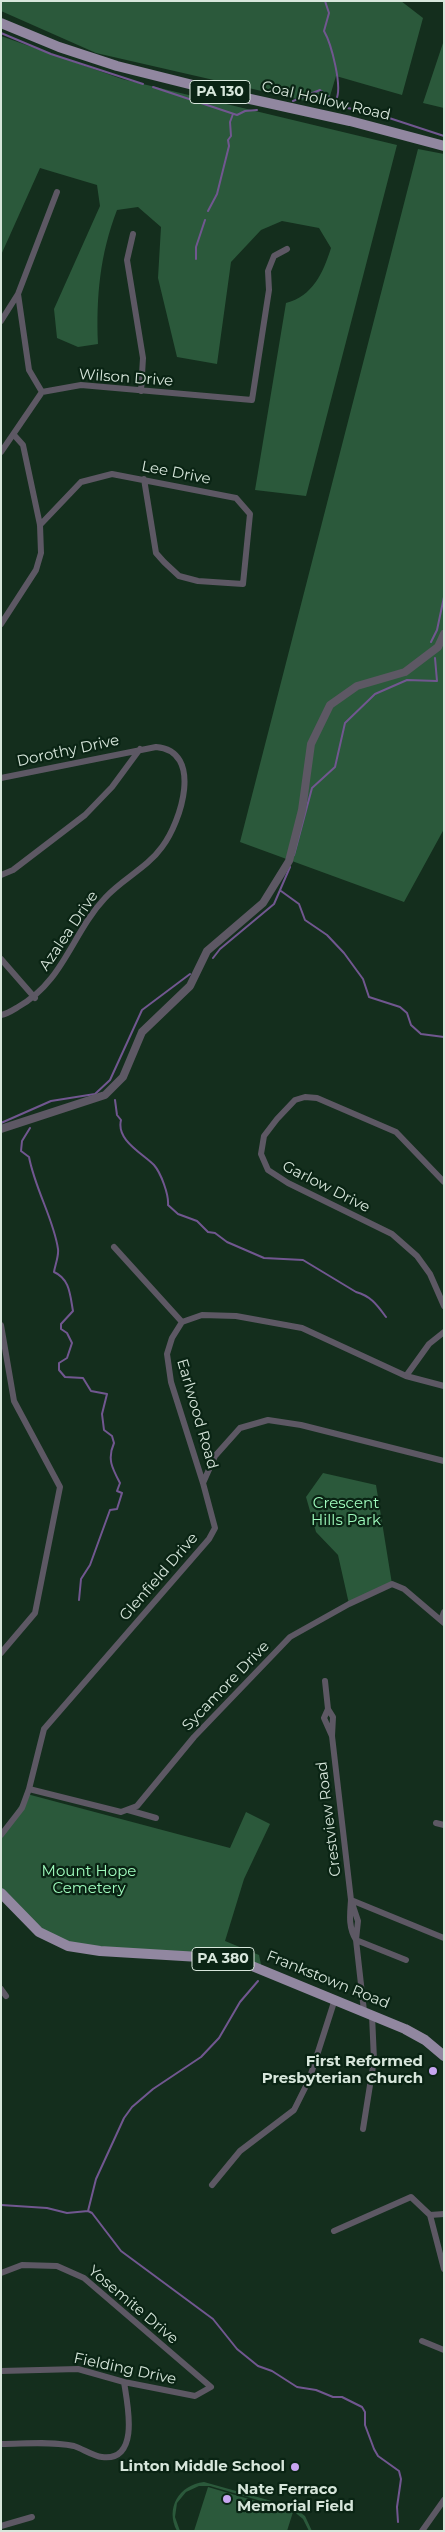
<!DOCTYPE html>
<html>
<head>
<meta charset="utf-8">
<style>
	body { margin:0 }
	#map { position:relative; width:445px; height:2532px; overflow:hidden; background:#142e1d; font-family:Montserrat,sans-serif }
	canvas { display:block }
	.frame { position:absolute; inset:0; border:2px solid #d7e6db; pointer-events:none }
</style>
</head>
<body>
<div id="map">
<canvas width="445" height="2532"></canvas>
<div class="frame"></div>
</div>
<script>
const g = document.querySelector('canvas').getContext('2d');
g.lineJoin = 'round';
function fill(path, color) { g.fillStyle = color; g.fill(path, 'evenodd'); }
function trace(path, color, width, dash) { g.strokeStyle = color; g.lineWidth = width; g.lineCap = dash ? 'butt' : 'round'; g.setLineDash(dash || []); g.stroke(path); }
function drawText(font, color, halo, rows, align = 'center') {
  g.font = font + ' Montserrat,sans-serif'; g.lineWidth = 4.5; g.setLineDash([]); g.textBaseline = 'middle'; g.strokeStyle = halo; g.fillStyle = color; for (const [text, x, y, turn = 0] of rows) {
    g.save(); g.translate(x, y); g.rotate((+turn || 0) * Math.PI / 180); g.textAlign = isNaN(turn) ? turn : align; if (halo) g.strokeText(text, 0, 0); g.fillText(text, 0, 0); g.restore();
  }
}
const green = new Path2D(`
	M1,1H401L423,18L402,95L336,76L327,106L96,53L1,11Z
	M1,36L122,79L397,145L306,496L255,490L286,303C313,296 323,273 331,248L319,228L282,221L261,230L231,262L217,364L177,357L158,278L161,227L138,207L117,210C100,254 96,297 98,344L78,347L57,338L54,309L100,206L97,185L40,168L1,255Z
	M444,40V108L423,103Z
	M418,149L444,154V829L404,902L240,842Z
	M323,1473L376,1485L392,1584L349,1604L338,1555L316,1532L306,1497Z
	M27,1794L230,1848L246,1812L270,1824L244,1879L225,1941L259,1955L262,1969L252,1966L59,1943L1,1893V1835Z
	M204,2482L293,2507L305,2516L312,2531H309L303,2519L292,2510L210,2486H199L186,2492L177,2503L175,2517L180,2531H177C165,2508 179,2485 204,2482Z
	M208,2487L293,2512L287,2531H194Z`);
const stream = new Path2D(`
	M325,1L329,13L324,31C331,43 343,87 336,100
	M1,33L51,54L143,84
	M153,87L237,115L245,111L257,110
	M293,101L320,90L343,107L380,115L444,136
	M208,211L217,194L229,146L228,140L231,136L230,122L233,114
	M196,259V247L205,220
	M431,642L437,630L444,597
	M294,855L312,788L335,767L345,723L375,694L407,680L437,681L435,658
	M281,891L299,904L305,920L327,935L344,953L363,979L369,997L400,1007L407,1013L411,1025L421,1034L444,1037
	M213,958L220,949L274,904L290,867
	M115,1100L117,1115L121,1120C116,1140 142,1153 154,1165C161,1173 169,1195 168,1205L178,1214L197,1221L208,1232L215,1233L227,1242L264,1258L303,1260L356,1292C371,1296 377,1305 386,1317
	M1,1123L51,1101L95,1094L110,1080L142,1010L190,974
	M30,1128L22,1141L21,1151L29,1157C35,1189 54,1220 58,1249C59,1256 55,1265 54,1272C70,1279 70,1295 73,1311L61,1324V1329L67,1333L72,1343L67,1358L59,1363V1370L65,1377L83,1378L91,1391L107,1394L102,1414L104,1430L112,1436L114,1443C107,1459 112,1468 120,1483L117,1491L122,1493L117,1509L110,1510L90,1565L81,1579L79,1600
	M1,2205L47,2208L67,2213L88,2211L92,2213L121,2251L213,2319L237,2349L258,2366L272,2371L297,2387L316,2390L333,2397H342L362,2407L365,2412V2425L374,2449L378,2456L399,2471L401,2479L397,2507L398,2522
	M88,2211L96,2179L124,2118L132,2107L153,2089L201,2057L219,2038L240,2002L258,1981`);
const minor = new Path2D(`
	M133,234L127,260L143,358L141,391
	M1,321L18,294
	M42,392L29,370L18,294L57,192
	M1,452L42,392L81,385L252,400L269,290L268,271L274,256L287,249
	M40,525L81,482L112,474L236,498L250,514L243,584L198,581L179,576L164,562L156,553L144,479
	M1,624L36,570L41,553L40,525L23,445L14,435
	M1,778L156,747C204,751 181,822 162,847C147,868 122,879 105,898C72,933 64,981 18,1007C13,1010 7,1014 1,1015
	M1,875L13,870L85,815L112,787L140,749
	M1,959L35,998
	M444,1182L396,1132L317,1098L305,1097L295,1100L277,1119L264,1136L261,1154L268,1170L288,1183L392,1234L417,1256L430,1274L444,1306
	M114,1247L182,1322
	M1,1325L14,1401L60,1487L35,1613L1,1653
	M406,1376L429,1344L444,1332
	M203,1483L171,1382L167,1354L172,1338L182,1322L202,1315L236,1316L302,1328L406,1376L444,1386
	M441,1620L444,1612
	M325,1681L328,1709L333,1717L332,1736L351,1900C350,1914 348,1927 356,1940
	M328,1709L324,1718L332,1736
	M29,1789L121,1812L137,1806L194,1737L290,1637L349,1604L392,1584L404,1589L444,1623
	M128,1810L156,1818
	M436,1823L444,1825
	M1,1835L22,1808L29,1789L44,1729L209,1539L215,1528L203,1483L215,1456L240,1428L268,1420L301,1425L444,1461
	M351,1900L444,1938
	M352,1903L358,1921L356,1940L364,2011
	M356,1940L406,1960
	M1,1989L6,1996
	M363,2129L374,2060L372,2015
	M212,2185L240,2151L294,2110L309,2080L335,1999
	M430,2215L444,2269
	M334,2231L411,2197L430,2215L444,2214
	M1,2273L22,2265L57,2266L84,2278L211,2387L195,2396L124,2382L78,2369L1,2371
	M422,2341L444,2350
	M1,2444C24,2444 51,2441 74,2446C83,2449 93,2456 102,2457C141,2462 127,2402 124,2382
	M1,2526L32,2517
	M422,2531L444,2500`);
const tertiary = new Path2D(`
	M1,1129L105,1095L123,1077L142,1032L190,986L207,951L263,903L289,861L302,810L311,744L330,705L357,686L405,672L438,647L444,634`);
const primary = new Path2D(`
	M1,23L59,47L117,66L241,97L350,121L444,146
	M1,1893L39,1932L68,1946L100,1951L216,1958L252,1966L405,2029L425,2040L444,2056`);
const markers = [
	[433,2071,5,"#c7a6f0"],
	[295,2467,5,"#c7a6f0"],
	[227,2499,5,"#c7a6f0"]
];
const shields = [
	[220,92,60],
	[223,1959,62]
];
const shieldNames = [
	["PA 130",220,92],
	["PA 380",223,1959]
];
const streetNames = [
	["Coal Hollow Road",326,101,13],
	["Wilson Drive",126,378,4],
	["Lee Drive",176,473,11],
	["Dorothy Drive",68,751,-12],
	["Azalea Drive",69,931,-56],
	["Garlow Drive",326,1187,27],
	["Earlwood Road",197,1414,74],
	["Glenfield Drive",159,1577,-49],
	["Sycamore Drive",226,1686,-46],
	["Crestview Road",329,1819,-97],
	["Frankstown Road",328,1980,22],
	["Yosemite Drive",133,2305,40],
	["Fielding Drive",125,2369,12]
];
const parkNames = [
	["Crescent",346,1504],
	["Hills Park",346,1521],
	["Mount Hope",89,1872],
	["Cemetery",89,1889]
];
const poiNames = [
	["First Reformed",423,2062],
	["Presbyterian Church",423,2079],
	["Linton Middle School",285,2467],
	["Nate Ferraco",237,2490,"left"],
	["Memorial Field",237,2507,"left"]
];
fill(green, '#2b593b');
trace(stream, '#715790', 2);
trace(minor, '#5d5864', 6);
trace(tertiary, '#5d5864', 8);
trace(primary, '#9187a0', 10);
for (const [x, y, r, color] of markers) { const dot = new Path2D(); dot.arc(x, y, r, 0, 2 * Math.PI); g.fillStyle = color; g.fill(dot); trace(dot, '#0a2414', 2); }
for (const [x, y, w] of shields) { const box = new Path2D(); box.roundRect(x - w / 2, y - 11.5, w, 23, 4); g.fillStyle = '#0a2414'; g.fill(box); trace(box, '#d7e6db', 1); }
drawText('bold 14px', '#d7e6db', null, shieldNames);
drawText('15px', '#d7e6db', '#0a2414', streetNames);
drawText('15px', '#9ffbbd', '#0a2414', parkNames);
drawText('bold 15px', '#d7e6db', '#0a2414', poiNames, 'right');
</script>
</body>
</html>
